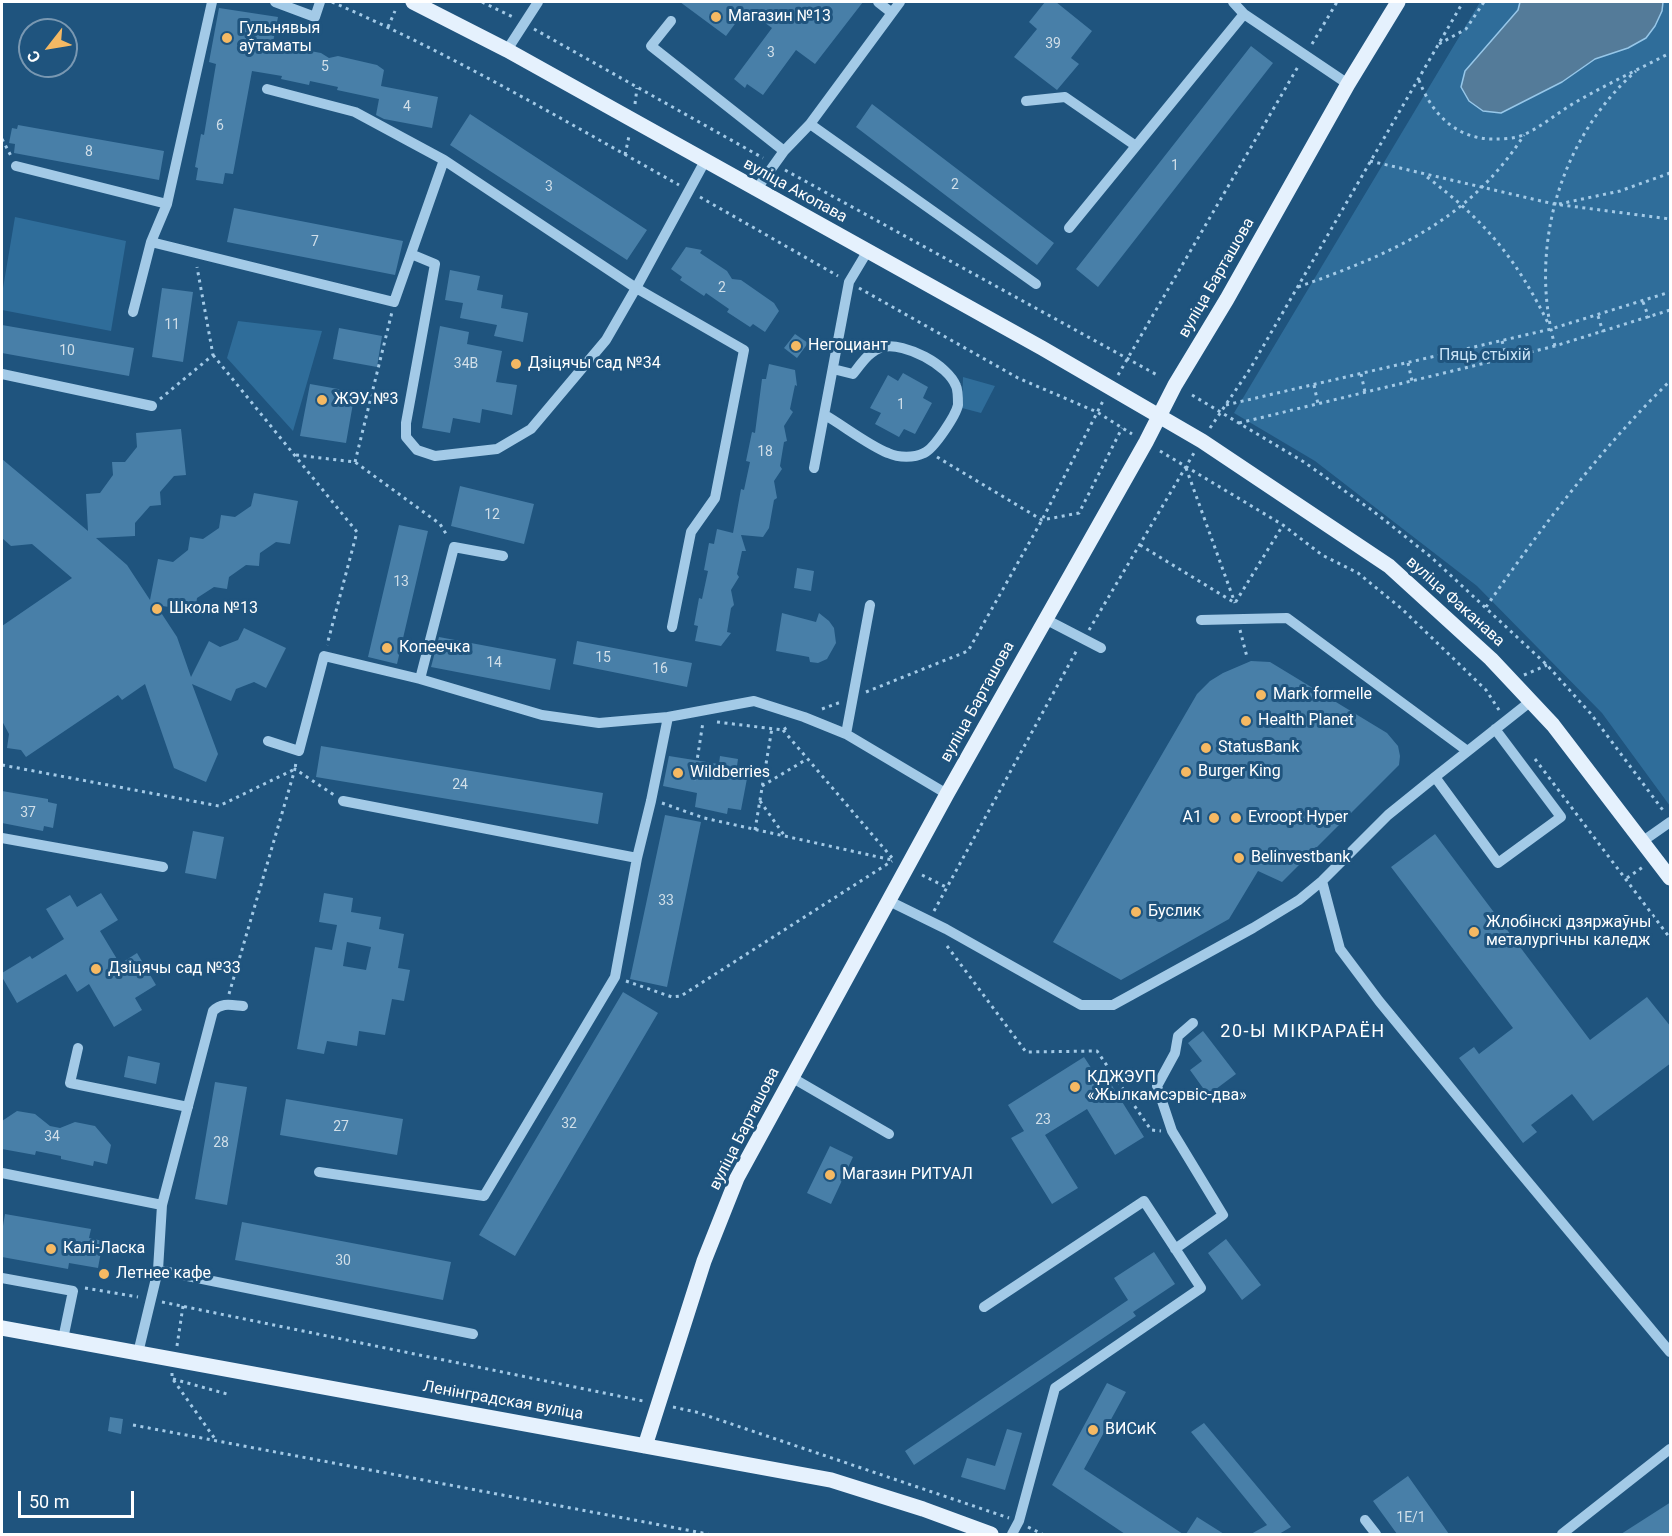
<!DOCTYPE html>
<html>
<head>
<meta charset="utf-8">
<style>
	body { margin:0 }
	#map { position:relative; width:1672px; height:1536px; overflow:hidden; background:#1f547e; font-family:Roboto,sans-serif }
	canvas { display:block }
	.frame { position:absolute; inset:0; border:3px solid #fff; pointer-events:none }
	.north { position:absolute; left:18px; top:18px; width:60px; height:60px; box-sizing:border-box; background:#1f547e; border:2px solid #7998b2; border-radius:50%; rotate:239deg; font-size:16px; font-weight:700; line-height:24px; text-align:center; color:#fff }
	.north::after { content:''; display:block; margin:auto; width:21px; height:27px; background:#f5b963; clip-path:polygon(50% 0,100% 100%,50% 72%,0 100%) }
	.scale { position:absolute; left:18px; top:1491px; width:116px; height:27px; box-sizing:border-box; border:3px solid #fff; border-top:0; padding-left:8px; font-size:18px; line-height:21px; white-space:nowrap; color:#fff; -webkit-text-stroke:4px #1f547e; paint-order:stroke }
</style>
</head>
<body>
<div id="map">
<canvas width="1672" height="1536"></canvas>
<div class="frame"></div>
<div class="north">С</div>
<div class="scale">50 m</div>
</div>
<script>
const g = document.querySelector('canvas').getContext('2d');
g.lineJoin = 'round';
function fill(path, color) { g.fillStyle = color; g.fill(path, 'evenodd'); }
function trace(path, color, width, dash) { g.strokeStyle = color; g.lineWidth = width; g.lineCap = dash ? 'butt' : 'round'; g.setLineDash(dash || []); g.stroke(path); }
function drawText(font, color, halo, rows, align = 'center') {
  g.font = font + ' Roboto,sans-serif'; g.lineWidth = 6; g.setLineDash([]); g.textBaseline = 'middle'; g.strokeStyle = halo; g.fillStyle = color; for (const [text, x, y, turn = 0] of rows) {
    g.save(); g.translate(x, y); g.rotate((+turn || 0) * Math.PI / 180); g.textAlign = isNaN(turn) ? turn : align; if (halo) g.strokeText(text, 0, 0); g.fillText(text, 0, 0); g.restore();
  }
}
const green = new Path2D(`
	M1480,2H1670V806L1602,713L1477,586L1315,461L1234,413Z
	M15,217L126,241L111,331L2,310V294Z
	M238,321L322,331L293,431L227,358Z
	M963,377L995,386L981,413L962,408Z`);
const water = new Path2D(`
	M1520,2H1663L1662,11L1655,26L1646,38L1628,48L1595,59L1562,82L1501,113L1483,111L1469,101L1461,87L1465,71L1518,10Z`);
const building = new Path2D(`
	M680,2H863L815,64L796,50L763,95L747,84L745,88L734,79L772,28L746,9L726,36Z
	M1045,2H1056L1092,31L1071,58L1079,64L1057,90L1014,57L1037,29L1029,22Z
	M219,8L278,17L272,47L289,43V47L321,53L329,58L338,56L377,65L384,70L381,86L438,97L432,128L384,119L376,115L379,99L337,90L338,87L310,81L309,85L281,79L282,76L252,71L233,174L225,173L223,184L196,180L198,168L195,167L201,134L204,135L216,64L209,62Z
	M1251,46L1273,63L1098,287L1076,269Z
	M872,104L1054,243L1037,265L856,127Z
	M470,114L647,230L627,260L450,145Z
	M18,125L164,151L159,180L14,153L15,144L9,143L12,128L17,129Z
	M234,208L403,241L395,275L227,242Z
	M686,247L702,250L700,253L727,271L732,279L741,280L774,303L779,311L765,332L753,324L750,327L727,312L729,309L706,293L704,296L680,280L682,277L671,269Z
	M450,270L480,276L477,290L503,295L501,308L528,313L523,342L494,336L497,325L460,318L463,303L445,300Z
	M162,288L193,292L183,362L152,357Z
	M2,325L134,348L129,376L2,353Z
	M440,326L469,332L467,344L502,351L496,382L517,385L512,415L482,409L480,423L453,418L450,433L422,428Z
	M339,328L382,336L377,367L333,359Z
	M795,334L808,343L797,358L784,348Z
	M769,364L795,370L797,386L795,385L790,409L793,412L784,426L787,441L784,442L780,466L782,469L774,481L777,498L774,500L769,528L763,537L741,535L746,551H742L737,574L739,577L731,590L734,605L731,608L727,632L731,633L721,646L695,641L698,626L694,625L699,598L702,599L708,571L704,570L709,543L714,544L717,529L733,533L741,489L744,490L750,462L746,461L752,432L755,433L762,379H766Z
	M903,373L928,387L923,398L932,403L915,434L904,429L899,437L875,424L881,413L870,408L888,375L898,381Z
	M310,384L355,392L346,443L300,436Z
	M181,429L186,475L174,476L160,492L161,505L150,506L135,523V536L96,538L127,565L150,600L158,559L173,562L188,550L190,537L203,539L219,528L221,515L235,517L251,506L254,493L298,501L290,544L276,542L260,553L259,566L246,565L229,577L227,589L214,587L197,598L195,611L156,605L177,637L191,677L209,641L220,647L238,640L244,628L286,648L266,688L254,682L236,689L231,701L192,684L218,754L206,782L174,768L145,684L122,700L118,695L26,757L21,750L7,748L9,734L2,721V626L72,578L32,544L11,546L2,538V459L88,531L86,494L100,493L113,475L112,462H125L137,447L136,433Z
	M460,486L534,504L524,544L451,526Z
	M399,525L428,531L397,664L368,657Z
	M797,568L814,571L811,591L794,588Z
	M782,613L816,622L819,613L829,621L834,628L836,643L827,659L818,663L810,662L809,657L776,651Z
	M439,637L556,659L550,690L431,667Z
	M577,641L692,663L687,687L573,664Z
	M1251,661L1270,662L1387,733L1398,746L1400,756L1399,765L1282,882L1258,871L1229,919L1121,980L1053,942L1197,694L1210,681L1223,673Z
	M321,746L603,793L598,824L316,777Z
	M669,756L719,764L720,756L738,759L737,766L749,768L741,810L728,808L727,814L695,807L697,793L663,786Z
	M2,791L48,799V802L57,804L53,828L44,826L43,831L2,823Z
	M665,815L701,822L667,987L630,979Z
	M193,831L224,837L216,879L185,873Z
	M1435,834L1590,1040L1647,997L1671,1027V1063L1593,1121L1572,1094L1531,1125L1537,1132L1523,1143L1459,1058L1474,1047L1479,1054L1513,1028L1391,867Z
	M101,893L118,920L100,931L120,964L137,953L156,985L135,998L142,1010L114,1027L89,984L77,992L66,974L17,1003L2,977V973L30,956L32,959L64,939L46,909L70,895L77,907Z
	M324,893L353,898L351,912L381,917L379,929L404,934L398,968L410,970L404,1001L392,999L385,1035L359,1031L357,1046L327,1041L324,1054L297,1049L315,947L332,950L337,925L319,922ZM347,942L371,947L366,970L343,966Z
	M623,992L658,1013L515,1256L479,1235Z
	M1203,1031L1236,1074L1208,1095L1190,1070L1202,1061L1188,1043Z
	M128,1056L160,1063L156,1084L124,1077Z
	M1084,1057L1099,1080L1106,1076L1144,1137L1115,1155L1087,1109L1045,1135L1078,1188L1052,1204L1011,1138L1024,1131L1008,1105Z
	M215,1082L247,1087L227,1205L195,1199Z
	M286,1099L403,1119L397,1155L280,1135Z
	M17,1111L35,1114L50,1126L60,1128L75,1122L95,1126L111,1145L107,1164L94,1161L93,1166L61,1159V1156L36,1151L35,1155L2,1149V1121Z
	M830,1146L853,1157L831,1204L807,1193Z
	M5,1214L91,1229L89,1238L103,1241L98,1268L69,1263L68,1269L2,1257V1232Z
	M242,1222L451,1262L443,1300L235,1260Z
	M1226,1239L1261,1285L1242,1300L1208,1253Z
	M1154,1252L1175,1284L1133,1312L1136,1316L914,1465L905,1451L1128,1300L1114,1278Z
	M1107,1383L1126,1392L1084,1469L1183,1534H1125L1052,1485Z
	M110,1417L123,1419L121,1434L108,1431Z
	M1204,1423L1291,1527L1279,1534H1251L1267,1525L1191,1432Z
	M1007,1429L1022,1433L1005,1490L961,1477L967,1458L995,1466Z
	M1408,1476L1449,1534H1397L1373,1501Z
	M1671,1502V1534H1621Z
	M1197,1517L1224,1534H1186Z`);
const path = new Path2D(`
	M332,2C452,54 565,121 679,185
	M482,2L515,18
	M388,27L395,11
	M534,29L763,158
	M1312,44L1337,2
	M1439,44L1466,29L1484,2
	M1419,80C1431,113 1456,139 1493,139C1503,139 1516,139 1525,134C1543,126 1558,112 1576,102C1607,84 1639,69 1670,53
	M635,104L637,88
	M2,139L11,156
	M625,155L629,136
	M1370,161L1554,204L1670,219
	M785,170L1159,376
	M1427,177C1486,222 1516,258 1549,325
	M700,197L838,276
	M1559,204L1620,191L1670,173
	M1298,287C1391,254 1469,221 1524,135
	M859,288L1018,378L1097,412L1132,434
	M1643,302L1649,318
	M1598,316L1603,332
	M1502,341L1507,358
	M1555,346C1528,248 1560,138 1636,71
	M213,355L357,532L327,645
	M1408,363L1412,381
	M1361,374L1365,392
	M1118,375L1299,65
	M1314,385L1318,404
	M1192,395L1304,462L1373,511L1431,557L1547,665L1591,714L1665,813
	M160,399L213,355L197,267
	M1226,405L1551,329L1670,292
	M1239,423L1555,346L1670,310
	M1210,428L1250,369L1463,2
	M1160,451L1283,525L1322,555L1358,573L1402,609L1486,690L1499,710
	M296,455L355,462L440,524L448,537
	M937,457L1042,520L1079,513L1122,428
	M355,462L392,312
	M1186,468L1235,603
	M1140,545L1235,603L1283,525
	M1486,607C1541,528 1601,448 1670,381
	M1089,630L1194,453
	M1240,630L1247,657
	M1524,675L1547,665
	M866,692L968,651L1042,520L1103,401
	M822,709L841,702
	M717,722L783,730L789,726
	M783,730L893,859
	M1535,759L1670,938
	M2,765L219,806L295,769L296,762
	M694,780L703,722
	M762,786L807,759
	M760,801L784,835
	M662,803L704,818L892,860
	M755,830L772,728
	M922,875L946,887
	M1627,878L1643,867
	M934,911L1078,648
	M947,946L1026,1052L1097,1051L1151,1130L1161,1131
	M626,981L672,997L681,996L892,861
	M229,994L295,769L334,795
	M85,1288L138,1297
	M162,1302L643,1401
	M177,1346L183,1306
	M172,1373V1378L215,1439
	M173,1379L227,1394
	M673,1407L696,1412L1009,1518
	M133,1425L708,1534
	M1028,1527L1042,1534`);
const minor = new Path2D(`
	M212,2L167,204L151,242L394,302L444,160L636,288L606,340L531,429L497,449L435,456L417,450L406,437V423L435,264L411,254
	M275,2L315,17L320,2
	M878,2L892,13
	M1233,2L1244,14L1348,84
	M671,21L651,46L784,151
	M507,50L538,2
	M267,89L355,112L444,160
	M1026,101L1065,97L1136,146
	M810,124L1036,284
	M16,166L167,204
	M756,190L784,151L810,124L900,2
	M1069,228L1244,14
	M133,312L151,242
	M2,374L152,406
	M825,415C844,426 868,445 888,453C899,458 914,458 924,453C934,449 956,415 958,405C958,400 958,390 956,386C948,365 905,342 883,347C870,350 861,364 853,374L833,369
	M814,468L849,282L867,252
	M1045,619L1101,648
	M1201,620L1287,618L1466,750
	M672,627L691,532L715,498L744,350L636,288L705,161
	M420,679L454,547L503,556
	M1495,729L1561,817L1498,863L1435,777L1531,701
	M846,734L870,605
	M268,741L299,751L324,656L420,679L542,715L599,723L668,717
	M343,801L637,858
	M2,838L163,867
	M1643,841L1670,822
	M1322,881L1340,949L1379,1001L1513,1164L1670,1352
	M889,901L946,929L1081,1005H1113L1253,928L1299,900L1322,881L1388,815L1435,777
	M78,1048L70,1083L188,1107
	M791,1077L889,1134
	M319,1172L484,1196L615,977L637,858L651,801L668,717L754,701L804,717L846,734L947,794
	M2,1173L162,1205
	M1175,1249L1223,1215L1172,1131L1157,1086L1175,1053L1178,1036L1193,1023
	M158,1270L473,1334
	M2,1278L73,1291L63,1339
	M984,1307L1144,1201L1201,1288L1055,1388L1019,1521L1012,1534
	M138,1353L158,1270L162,1205L213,1011C222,1002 231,1005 243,1006
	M1365,1520L1376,1534
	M1562,1534L1670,1449`);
const major = new Path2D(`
	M413,2L507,50L1042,348L1202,441L1389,566L1491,659L1553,725L1670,878
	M2,1328L831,1480L923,1509L991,1534
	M645,1446L704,1261L737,1178L947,794L1146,442L1175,385L1227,299L1348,84L1398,2`);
const markers = [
	[716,17,6,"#f5b963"],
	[227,38,6,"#f5b963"],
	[796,346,6,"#f5b963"],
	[516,364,6,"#f5b963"],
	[322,400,6,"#f5b963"],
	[157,609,6,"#f5b963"],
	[387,648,6,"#f5b963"],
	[1261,695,6,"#f5b963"],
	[1246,721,6,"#f5b963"],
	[1206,748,6,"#f5b963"],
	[1186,772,6,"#f5b963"],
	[678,773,6,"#f5b963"],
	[1214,818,6,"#f5b963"],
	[1236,818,6,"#f5b963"],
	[1239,858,6,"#f5b963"],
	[1136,912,6,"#f5b963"],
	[1474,932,6,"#f5b963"],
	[96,969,6,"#f5b963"],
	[1075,1087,6,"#f5b963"],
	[830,1175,6,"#f5b963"],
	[51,1249,6,"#f5b963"],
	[104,1274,6,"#f5b963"],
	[1093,1430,6,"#f5b963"]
];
const numberNames = [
	["39",1053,44],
	["3",771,53],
	["5",325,67],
	["4",407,107],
	["6",220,126],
	["8",89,152],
	["1",1175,166],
	["2",955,185],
	["3",549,187],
	["7",315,242],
	["2",722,288],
	["11",172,325],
	["10",67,351],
	["34В",466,364],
	["1",901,405],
	["18",765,452],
	["12",492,515],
	["13",401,582],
	["15",603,658],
	["14",494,663],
	["16",660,669],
	["24",460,785],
	["37",28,813],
	["33",666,901],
	["23",1043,1120],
	["32",569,1124],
	["27",341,1127],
	["34",52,1137],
	["28",221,1143],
	["30",343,1261],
	["1Е/1",1411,1518]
];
const poiNames = [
	["Магазин №13",728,17],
	["Гульнявыя",239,29],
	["аўтаматы",239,47],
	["Негоциант",808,346],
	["Дзіцячы сад №34",528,364],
	["ЖЭУ №3",334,400],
	["Школа №13",169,609],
	["Копеечка",399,648],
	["Mark formelle",1273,695],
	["Health Planet",1258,721],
	["StatusBank",1218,748],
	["Burger King",1198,772],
	["Wildberries",690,773],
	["A1",1202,818,"right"],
	["Evroopt Hyper",1248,818],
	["Belinvestbank",1251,858],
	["Буслик",1148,912],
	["Жлобінскі дзяржаўны",1486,923],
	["металургічны каледж",1486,941],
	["Дзіцячы сад №33",108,969],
	["КДЖЭУП",1087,1078],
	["«Жылкамсэрвіс-два»",1087,1096],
	["Магазин РИТУАЛ",842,1175],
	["Калі-Ласка",63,1249],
	["Летнее кафе",116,1274],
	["ВИСиК",1105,1430]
];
const streetNames = [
	["вуліца Акопава",795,191,29],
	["вуліца Барташова",1217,278,-60],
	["вуліца Факанава",1455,602,42],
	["вуліца Барташова",978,702,-61],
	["вуліца Барташова",745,1129,-63],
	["Ленінградская вуліца",503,1401,10]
];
const parkNames = [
	["Пяць стыхій",1485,356]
];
const neighbourhoodNames = [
	["20-Ы МІКРАРАЁН",1303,1032]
];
fill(green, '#2f6d9a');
fill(water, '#547b99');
trace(water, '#97c7e9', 1.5);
fill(building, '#487fa8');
trace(path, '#a3cae7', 3, [3, 4.5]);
trace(minor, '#a3cae7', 10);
trace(major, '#e5f1fd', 15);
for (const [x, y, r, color] of markers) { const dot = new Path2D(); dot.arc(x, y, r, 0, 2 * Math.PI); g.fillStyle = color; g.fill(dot); trace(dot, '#1f547e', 2); }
drawText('14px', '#d1dfe9', null, numberNames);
drawText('16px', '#fff', '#1f547e', poiNames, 'left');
drawText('16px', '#fff', '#1f547e', streetNames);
drawText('16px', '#c7e2f6', '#1f547e', parkNames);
g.letterSpacing = '1.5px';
drawText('18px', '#fff', '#1f547e', neighbourhoodNames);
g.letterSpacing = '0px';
</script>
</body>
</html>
